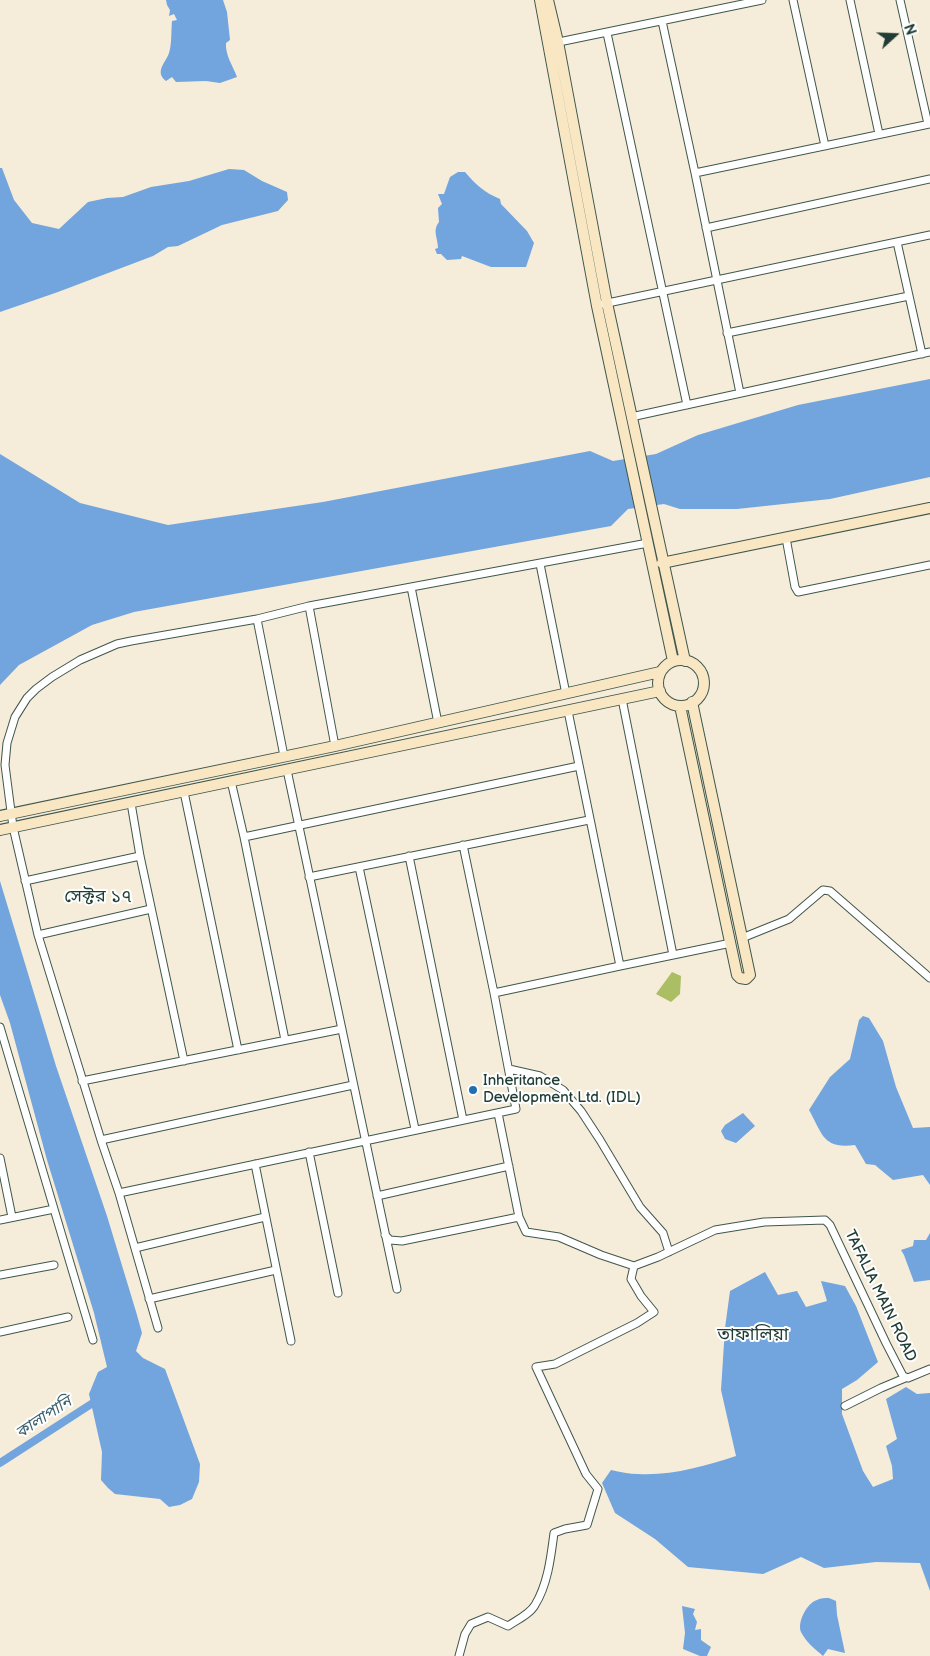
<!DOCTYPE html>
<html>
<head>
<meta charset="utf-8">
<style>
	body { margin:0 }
	#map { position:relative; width:930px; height:1656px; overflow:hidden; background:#f5ecd9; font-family:"Balsamiq Sans",sans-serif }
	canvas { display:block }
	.north { position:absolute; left:870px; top:10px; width:50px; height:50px; -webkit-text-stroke:4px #fff; paint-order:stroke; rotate:70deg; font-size:14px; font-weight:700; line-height:20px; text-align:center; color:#1f3d34 }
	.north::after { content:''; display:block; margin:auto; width:18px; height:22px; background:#1f3d34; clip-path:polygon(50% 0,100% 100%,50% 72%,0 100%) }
</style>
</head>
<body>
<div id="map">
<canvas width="930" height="1656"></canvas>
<div class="north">N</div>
</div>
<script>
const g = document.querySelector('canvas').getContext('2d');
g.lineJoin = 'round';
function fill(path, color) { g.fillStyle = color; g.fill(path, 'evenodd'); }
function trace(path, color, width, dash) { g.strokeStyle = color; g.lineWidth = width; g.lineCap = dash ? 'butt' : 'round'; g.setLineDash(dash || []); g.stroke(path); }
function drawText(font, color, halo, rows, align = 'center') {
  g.font = font + ' "Balsamiq Sans","Noto Sans Bengali",sans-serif'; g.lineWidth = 4; g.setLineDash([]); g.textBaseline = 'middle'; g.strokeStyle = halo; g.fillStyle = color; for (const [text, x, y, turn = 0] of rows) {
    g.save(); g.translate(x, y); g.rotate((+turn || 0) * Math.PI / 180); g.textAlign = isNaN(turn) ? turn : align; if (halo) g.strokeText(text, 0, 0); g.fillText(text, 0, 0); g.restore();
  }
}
const green = new Path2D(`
	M672,972L681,976L680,994L671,1002L656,994Z`);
const water = new Path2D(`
	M166,0H223L227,12L230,40L226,43C225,55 233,66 237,77L220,83L206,81L176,82L172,77L166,81C154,72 166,62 169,53C172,44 171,31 172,21L177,20L174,14L169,16L170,10L167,5Z
	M0,168H2L14,200L32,223L59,229L88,202L107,198L123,197L151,187L189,181L229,169L244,170L262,181L287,192L288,200L278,211L222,225L178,246L168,247L153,256L58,292L0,312Z
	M458,172H465C475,184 485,193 500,199L501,204L527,231L534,243L526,267H491L462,256L461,259L447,260L441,254H437L435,249L438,248C438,238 432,231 439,222L438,208L442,204L438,194H444L450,177Z
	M930,379V477L830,499L737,509H680L664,504L628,509L611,526L134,612L92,625L19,665L0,685V454L80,503L168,525L323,502L590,451L613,461L656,454L698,435L798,405Z
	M0,881L56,1066L107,1216L137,1315L142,1333L136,1351L143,1358L165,1369L200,1464L199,1482L192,1499L180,1505L169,1507L160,1499L115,1494L108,1488L101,1480L102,1452L89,1394L98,1372L107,1367L94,1313L47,1160L10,1023L0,995Z
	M863,1016L869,1018L883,1041L896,1087L913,1128L930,1127V1185L923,1175L893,1180L875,1165L866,1164L855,1145C823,1149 823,1135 809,1110L830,1077L850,1059L859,1020Z
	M743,1113L755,1126L736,1143L725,1139L721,1131L725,1125Z
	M930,1233V1280L914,1282L904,1255L901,1250L913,1246L914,1240H926Z
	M765,1272L778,1295L797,1291L806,1307L827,1301L821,1281L845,1286L856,1306L878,1362L857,1380L842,1389V1414L863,1471L873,1487L893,1479L892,1466L886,1446L897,1439L886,1399L906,1387L917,1394L930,1393V1591L920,1563L876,1562L824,1568L801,1557L763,1574L688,1567L655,1539L615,1513L602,1483L611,1470C620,1472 629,1474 638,1474C671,1476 705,1466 736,1456L721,1390L725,1328L730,1291Z
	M829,1598L836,1601L837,1615L845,1653L828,1649L823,1656C815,1649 806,1642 801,1632C797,1622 807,1603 817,1600C821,1598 825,1598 829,1598Z
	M682,1606L695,1609L693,1614L697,1622L695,1630L701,1629V1640L711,1647L707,1656H700L683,1649L685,1633Z`);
const canal = new Path2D(`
	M0,1463L99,1399`);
const street = new Path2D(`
	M793,0L825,146
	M850,0L879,134
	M900,0L928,124
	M662,21L695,173L740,393
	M607,33L687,405
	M554,43L762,0
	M695,173L930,124
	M706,228L930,179
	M897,242L922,354
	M603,304L930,235
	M727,333L909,296
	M631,417L930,352
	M786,538L795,587L798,592L930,565
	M540,564L566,694
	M411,587L438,723
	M309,606L335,746
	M257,619L284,756
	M622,699L673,955
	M287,770L397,1289
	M231,781L244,837L285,1040
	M184,792L238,1050
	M131,803L140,856L184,1061
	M244,837L579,766
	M409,856L463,1120
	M359,867L415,1129
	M309,877L589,820
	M25,881L140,856
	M38,935L151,909
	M742,938L789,919L823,890L830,891L930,978
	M620,966L731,943
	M494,993L620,966L568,711
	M0,1027L54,1209
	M509,1069L540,1076L563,1090L581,1111L600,1140L640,1207L663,1233L669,1252
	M82,1081L342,1029
	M353,1085L101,1140L38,935L13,827L5,765L7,743L15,717L27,698L36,689L52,677L80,660L117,644L131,641L257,619L309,606L648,543
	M498,1113L519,1217
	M101,1140L119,1193L158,1328
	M309,1152L338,1293
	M0,1158L12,1217
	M255,1164L291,1341
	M119,1193L516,1109L494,993L463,845
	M377,1196L509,1166
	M0,1220L54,1209L93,1340
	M385,1235L390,1240L402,1241L519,1217L526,1232L559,1237L601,1255L634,1266L658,1257L715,1230L764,1222L825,1220L830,1225L886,1343L903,1376L908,1378L930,1369
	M135,1248L265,1217
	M0,1275L54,1265
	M149,1299L276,1270
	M0,1332L68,1317
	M845,1406L881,1388L905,1378
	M459,1656L465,1634L471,1624L488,1617L508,1626C517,1620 530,1614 535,1605C548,1584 551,1556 554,1533L565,1529L587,1525L598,1489L586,1474L536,1367L555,1364L637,1323L654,1312L641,1296L631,1279L634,1266`);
const secondary = new Path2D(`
	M540,0L597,306L673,661
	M548,0L558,42L607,303L685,661
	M662,563L930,508
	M658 683a23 23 0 1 1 46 0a23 23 0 1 1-46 0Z
	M680,706L737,975L740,978L746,979L750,975L692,702
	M0,816L335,746L660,672
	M0,830L660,691`);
const markers = [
	[473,1090,5,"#1f6fb2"]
];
const poiNames = [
	["Inheritance",483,1081],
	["Development Ltd. (IDL)",483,1098]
];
const streetNames = [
	["TAFALIA MAIN ROAD",880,1296,64]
];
const waterNames = [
	["কালাপানি",44,1418,-33]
];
const quarterNames = [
	["সেক্টর ১৭",98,897],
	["তাফালিয়া",753,1335]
];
fill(green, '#abbe63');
fill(water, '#72a4dd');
trace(canal, '#72a4dd', 8);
trace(street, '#3f574d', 9);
trace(secondary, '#3f574d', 12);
trace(street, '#fff', 7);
trace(secondary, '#f9e7c3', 10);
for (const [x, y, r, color] of markers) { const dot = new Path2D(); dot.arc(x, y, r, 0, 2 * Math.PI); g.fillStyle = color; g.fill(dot); trace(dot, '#fff', 2); }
drawText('15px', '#1f3d34', '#fff', poiNames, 'left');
drawText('15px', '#1f3d34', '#fff', streetNames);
drawText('italic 16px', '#3c616f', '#fff', waterNames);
drawText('18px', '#1f3d34', '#fff', quarterNames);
</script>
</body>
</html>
